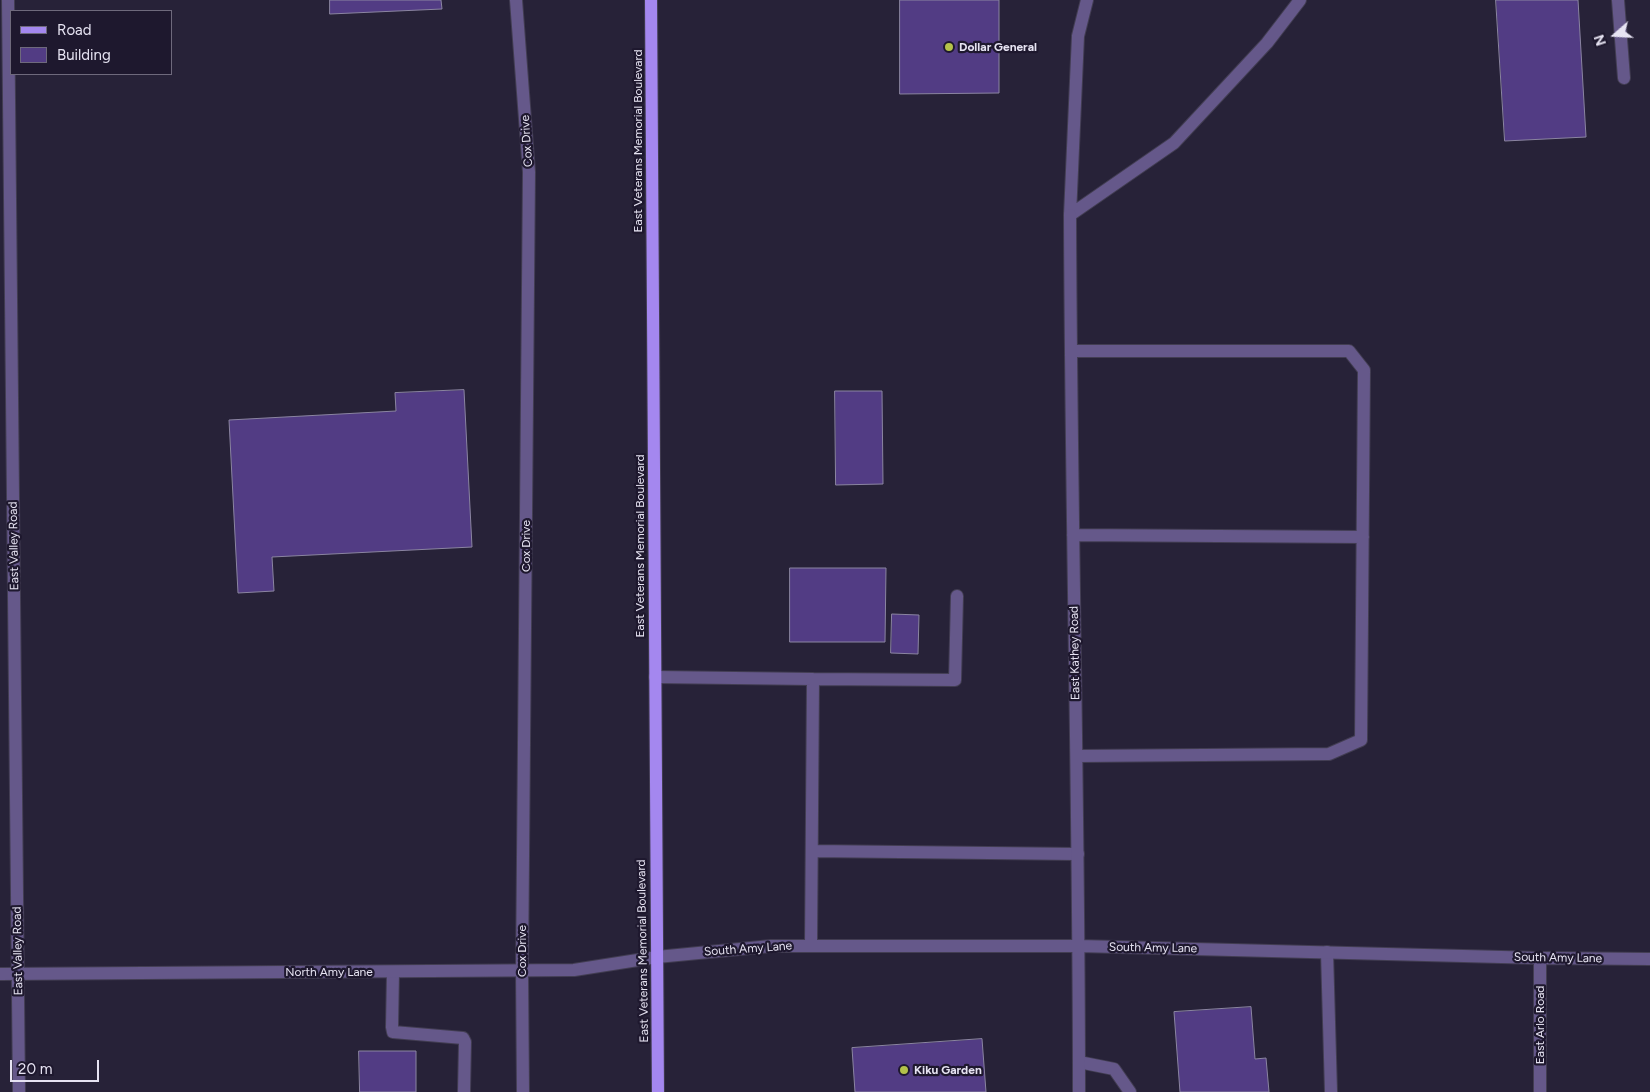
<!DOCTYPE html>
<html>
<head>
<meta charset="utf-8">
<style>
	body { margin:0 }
	#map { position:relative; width:1650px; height:1092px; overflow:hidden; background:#272238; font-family:Figtree,sans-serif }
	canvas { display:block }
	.legend { position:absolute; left:10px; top:10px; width:162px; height:65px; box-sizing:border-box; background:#1e182e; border:1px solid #6e697c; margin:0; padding:6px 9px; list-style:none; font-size:15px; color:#e6e3f2 }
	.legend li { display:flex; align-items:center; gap:10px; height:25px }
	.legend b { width:25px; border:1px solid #6e697c }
	.north { position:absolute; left:1590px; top:10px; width:50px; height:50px; -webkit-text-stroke:4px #1e182e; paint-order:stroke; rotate:251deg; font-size:14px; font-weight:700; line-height:20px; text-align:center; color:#e6e3f2 }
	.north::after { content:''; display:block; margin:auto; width:18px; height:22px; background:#e6e3f2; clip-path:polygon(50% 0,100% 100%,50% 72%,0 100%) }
	.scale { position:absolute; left:10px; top:1060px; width:89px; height:22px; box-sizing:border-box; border:2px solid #e6e3f2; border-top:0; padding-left:6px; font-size:15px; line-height:18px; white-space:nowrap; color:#e6e3f2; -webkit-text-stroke:4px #1e182e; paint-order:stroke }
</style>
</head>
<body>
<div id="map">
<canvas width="1650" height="1092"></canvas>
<ul class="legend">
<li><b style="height:6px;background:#a487ef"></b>Road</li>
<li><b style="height:14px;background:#523c84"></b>Building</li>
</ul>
<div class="north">N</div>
<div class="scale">20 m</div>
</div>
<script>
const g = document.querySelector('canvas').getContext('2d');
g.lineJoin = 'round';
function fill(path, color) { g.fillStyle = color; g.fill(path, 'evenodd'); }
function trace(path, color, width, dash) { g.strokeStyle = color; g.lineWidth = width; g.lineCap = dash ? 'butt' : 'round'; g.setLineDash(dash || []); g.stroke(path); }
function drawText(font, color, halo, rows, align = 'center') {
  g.font = font + ' Figtree,sans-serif'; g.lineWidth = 4.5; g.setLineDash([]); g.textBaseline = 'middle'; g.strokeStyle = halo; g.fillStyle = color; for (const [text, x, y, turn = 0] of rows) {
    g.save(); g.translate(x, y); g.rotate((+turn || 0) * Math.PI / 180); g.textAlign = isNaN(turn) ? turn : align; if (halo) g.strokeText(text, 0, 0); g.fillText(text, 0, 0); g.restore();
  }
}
const building = new Path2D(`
	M330,0H441L442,9L330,14Z
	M900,0H999V93L900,94Z
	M1496,0H1578L1586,137L1505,141Z
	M464,390L472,547L272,557L274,591L238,593L229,420L396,411L395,393Z
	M835,391H882L883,484L836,485Z
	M790,568H886L885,642H790Z
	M892,614L919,615L918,654L891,653Z
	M1251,1007L1255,1059L1266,1058L1269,1092H1180L1174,1012Z
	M982,1039L986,1092H855L852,1048Z
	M359,1051H416V1092H360Z`);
const lane = new Path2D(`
	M1618,0L1624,78
	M1070,215L1174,143L1267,43L1300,0
	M1070,215L1078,36L1087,0
	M655,677L813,679L811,945
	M813,679L955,680L957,596
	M812,851L1078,854
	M1327,952L1331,1092
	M393,972L392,1027L393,1032L463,1038L465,1042L464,1092
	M1079,1062L1114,1069L1130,1092`);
const street = new Path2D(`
	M8,0L19,1092
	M516,0L529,172L522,971L523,1092
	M1070,215C1071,507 1079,799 1079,1092
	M1071,351H1349L1364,370L1361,740L1329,754L1077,756
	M1073,535L1363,537
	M0,974L574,970L657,957L771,946H1079L1540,958L1650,959
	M1540,1092V958`);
const primary = new Path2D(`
	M651,0L658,1092`);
const markers = [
	[949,47,5,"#b4c24a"],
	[904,1070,5,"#b4c24a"]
];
const poiNames = [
	["Dollar General",959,47],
	["Kiku Garden",914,1070]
];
const streetNames = [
	["Cox Drive",527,141,-94],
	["East Veterans Memorial Boulevard",638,141,-90],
	["East Valley Road",14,546,-91],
	["Cox Drive",526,546,-90],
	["East Veterans Memorial Boulevard",640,546,-90],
	["East Kathey Road",1075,653,-91],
	["South Amy Lane",1153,948,1],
	["South Amy Lane",748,949,-4],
	["East Valley Road",18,951,-91],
	["Cox Drive",522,951,-90],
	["East Veterans Memorial Boulevard",643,951,-91],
	["South Amy Lane",1558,958,1],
	["North Amy Lane",329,972],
	["East Arlo Road",1540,1025,-90]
];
fill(building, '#523c84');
trace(building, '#8b85a1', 1);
trace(lane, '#423d52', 14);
trace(street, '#423d52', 14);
trace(primary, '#423d52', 14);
trace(lane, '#65588a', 12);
trace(street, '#65588a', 12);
trace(primary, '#a487ef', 12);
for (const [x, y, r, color] of markers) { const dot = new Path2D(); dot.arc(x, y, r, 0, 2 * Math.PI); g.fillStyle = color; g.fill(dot); trace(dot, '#1e182e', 2); }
drawText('bold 12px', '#e6e3f2', '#1e182e', poiNames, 'left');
drawText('12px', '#e6e3f2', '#1e182e', streetNames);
</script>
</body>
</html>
